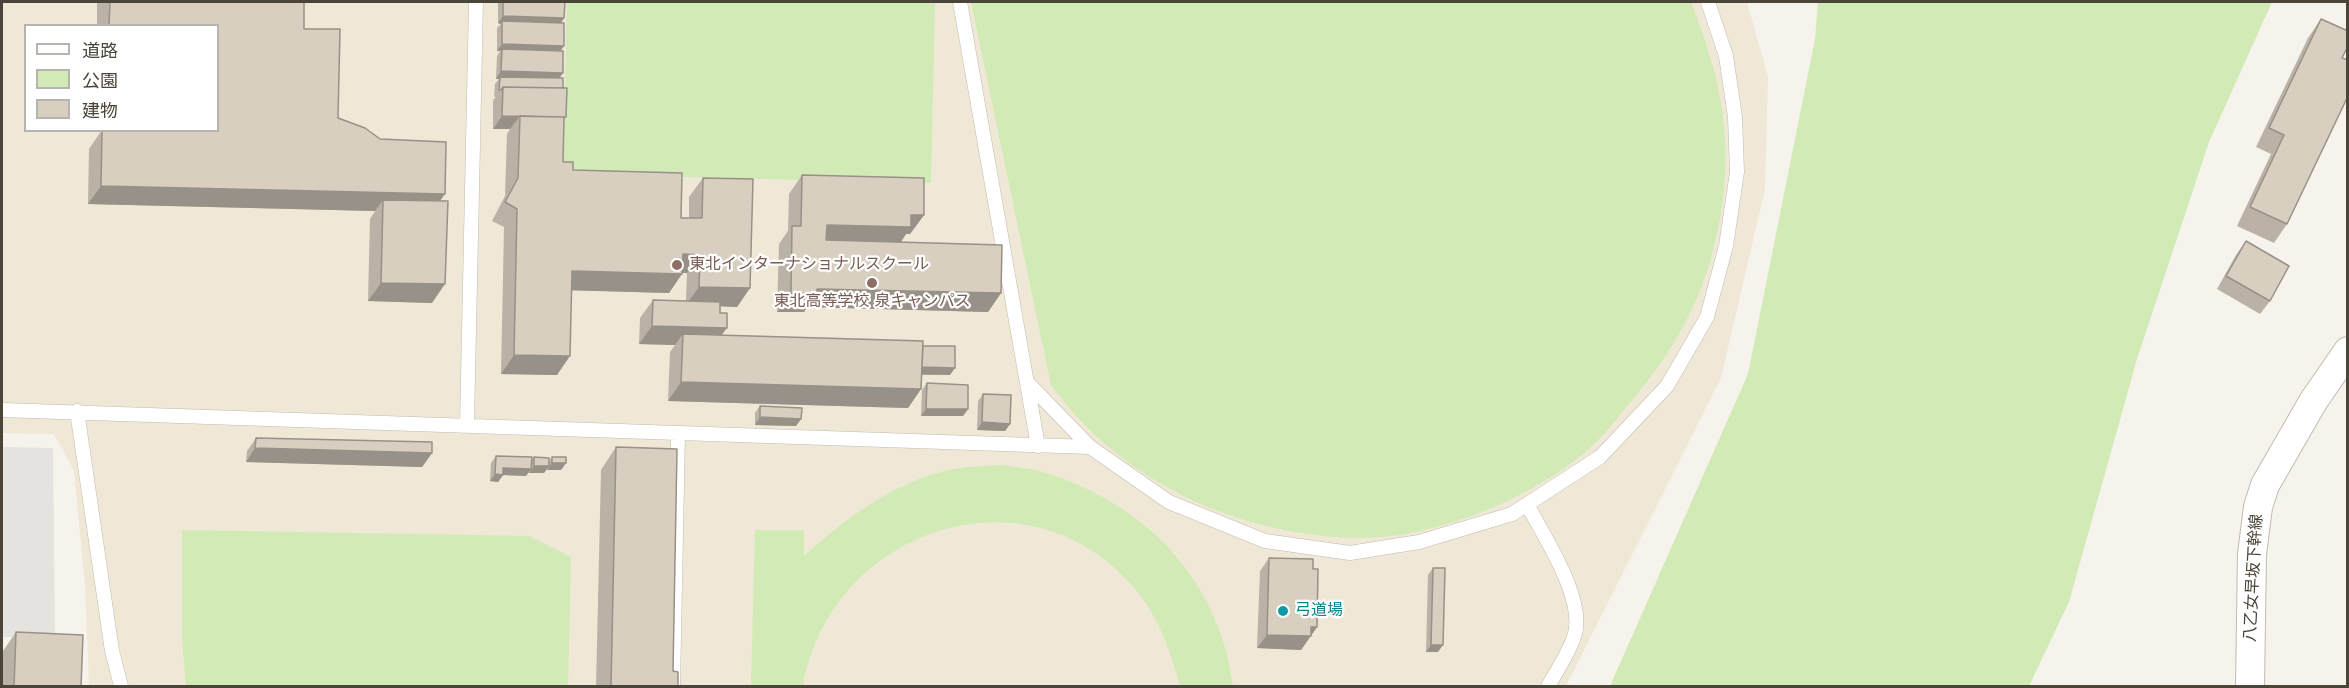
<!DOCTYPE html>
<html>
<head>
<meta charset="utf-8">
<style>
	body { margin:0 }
	#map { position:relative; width:2349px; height:688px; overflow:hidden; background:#f6f3ec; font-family:"DejaVu Sans","Noto Sans JP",sans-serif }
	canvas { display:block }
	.frame { position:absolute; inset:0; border:3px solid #4b4439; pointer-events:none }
	.legend { position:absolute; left:24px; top:24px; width:195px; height:108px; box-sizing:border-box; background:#fff; border:2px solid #b7b4b0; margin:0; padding:8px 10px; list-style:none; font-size:18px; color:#4b4439 }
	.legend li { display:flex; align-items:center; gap:12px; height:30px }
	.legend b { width:30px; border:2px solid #b7b4b0 }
</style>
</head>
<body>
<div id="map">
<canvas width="2349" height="688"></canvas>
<div class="frame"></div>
<ul class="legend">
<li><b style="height:8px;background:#fff"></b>道路</li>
<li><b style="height:16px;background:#d2eab5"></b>公園</li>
<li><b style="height:16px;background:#d8cfc1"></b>建物</li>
</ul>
</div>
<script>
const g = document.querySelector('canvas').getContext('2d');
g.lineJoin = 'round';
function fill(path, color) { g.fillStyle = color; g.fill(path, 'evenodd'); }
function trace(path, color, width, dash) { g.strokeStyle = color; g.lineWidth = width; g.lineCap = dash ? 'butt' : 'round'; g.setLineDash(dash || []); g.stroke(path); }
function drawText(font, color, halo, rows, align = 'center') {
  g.font = font + ' "DejaVu Sans","Noto Sans JP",sans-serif'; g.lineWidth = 4.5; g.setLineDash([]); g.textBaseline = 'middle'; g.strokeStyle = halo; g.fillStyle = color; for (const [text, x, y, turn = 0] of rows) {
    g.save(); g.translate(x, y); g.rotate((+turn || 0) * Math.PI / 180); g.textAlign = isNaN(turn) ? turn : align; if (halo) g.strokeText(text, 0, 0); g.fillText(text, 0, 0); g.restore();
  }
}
const education = new Path2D(`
	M2,2H1747L1768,77L1765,189L1721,378L1566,686H89L85,587L74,471L54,434L2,433ZM26,26H218V130H26Z`);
const green = new Path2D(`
	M567,2H935L931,183L563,174Z
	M971,2H1691C1718,71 1733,131 1722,206C1710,285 1683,339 1633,399C1620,414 1608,431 1593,445C1545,489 1475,520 1411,533C1353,545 1275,533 1221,512C1152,486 1094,444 1051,385Z
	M1818,2H2272L2209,142L2137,359L2069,602L2029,686H1610L1748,374L1815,39Z
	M1004,465C1019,468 1035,469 1049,474C1134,501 1202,563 1226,651C1229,662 1231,675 1233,686H1180C1170,648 1156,610 1128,581C1018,464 829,534 803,686H751L755,530H804V556C850,515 904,474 967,467C979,466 992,466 1004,465Z
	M182,530L529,536L571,557L568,686H186L182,637Z`);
const parking = new Path2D(`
	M2,447L53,448L55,638L2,637Z`);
const service = new Path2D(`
	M960,2L1038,446
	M1027,382L1090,447L1169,502L1265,541L1350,553L1419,542L1512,514L1600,457L1667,386L1707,317L1726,246L1737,172L1735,117L1726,56L1708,2
	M2,410L1090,447
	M77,411L112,651L121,686
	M467,425L476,2
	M1527,504C1544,537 1587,600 1574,637C1568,654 1557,671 1548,686
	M673,686L678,433`);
const minor = new Path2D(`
	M2250,686L2252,554L2258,507L2265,485L2314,400L2348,351`);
const wall = new Path2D(`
	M97,2H304V29L338,118L440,201L432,303L368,301L370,219L375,211L88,204L89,149L102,130H218V26H97Z
	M498,2H565L564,18L561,22L559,78L563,88L566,117L564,120L563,162L573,170L681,218H689V197L703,178L750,288L737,307L720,306L722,335L923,346L950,375H922L921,389L908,408L668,401L670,352L675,345L639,344L640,318L653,300L686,301L687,273H682L669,293L572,290L557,375L501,374L504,227L492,221L505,196L507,134L510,129H493V100L496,97H494L495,84L499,79H496L497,56L500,51H497V28L501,24L498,23Z
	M2321,19L2342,58L2287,224L2274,243L2237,226L2271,154L2256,147L2308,38Z
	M802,175L924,215L910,234H906L901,242L1001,293L988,312L807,307L804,312H777L779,244L788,231L789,194Z
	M2246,241L2270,301L2260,314L2217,289L2236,255Z
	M927,383L968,409L963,416H921L922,390Z
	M983,394L1010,424L1005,431L977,430L978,401Z
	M760,406L801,419L796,426L755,425V413Z
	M256,438L432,453L422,467L246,462L247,451Z
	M616,447L673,671L678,687H596L601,470Z
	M496,456L531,461L534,457L549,461L552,457L566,463L561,470H547V468L544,473H529V472L526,476L503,475L498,482L490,481L491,463Z
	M1269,558L1313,569L1317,627L1301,650L1257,648L1260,571Z
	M1433,568L1438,652H1426L1428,575Z
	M16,632L81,687H2L3,651Z`);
const shadedWall = new Path2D(`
	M503,16L564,18L560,25L502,21L501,24L498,23Z
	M502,44L564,46L559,53L502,49L500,51H497Z
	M501,71L563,73L558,80L500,77L499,79H496Z
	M502,116H520L510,129H493Z
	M101,186L445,194L432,212L383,200L375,211L88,204Z
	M911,215H924L910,234H906L898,246L814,244L827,225Z
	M683,254L700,255L687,273H670Z
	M572,271L682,274L669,293L559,290Z
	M381,283L445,284L432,303L368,301Z
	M699,287L750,288L737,307L686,305Z
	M817,289L1001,293L988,312L807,307L804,312H777L791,293Z
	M652,326L727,328L713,346L683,334L675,345L639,344Z
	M514,355L570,356L557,375L501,374Z
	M919,367L955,368L950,375L914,374Z
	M681,382L921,389L908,408L668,401Z
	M926,409H968L963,416H921Z
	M760,417L801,419L796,426L755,425Z
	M982,422L1010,424L1005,431L977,430Z
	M255,448L432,453L422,467L246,462Z
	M552,463H566L561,470H547Z
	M534,466H549L544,473H529Z
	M503,468L531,469L526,476L503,475L498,482L490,481L495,474Z
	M1311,627H1317L1301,650L1257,648L1267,635Z
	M1431,645H1443L1438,652H1426Z`);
const building = new Path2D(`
	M110,2H304V29H340L338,118L365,128L380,139L446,142L445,194L101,186L102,130H218V26H109Z
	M503,2H565L564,18L503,16Z
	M2321,19L2348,31V46L2342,58L2348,60V96L2287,224L2250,207L2284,135L2269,128Z
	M502,21L564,23V46L502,44Z
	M502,49L563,51V73L501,71Z
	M500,77L563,78V88L503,87L501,90H499Z
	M503,87L567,88L566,117L502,116Z
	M520,116L564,117L563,162H573V170L682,173L681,218H702L703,178L753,179L750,288L699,287L700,255L683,254L682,274L572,271L570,356L514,355L517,209L505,202L518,178Z
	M802,175L924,178V215H911V227L827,225L826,240L1002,245L1001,293L817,289V294L791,293L792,226H801Z
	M383,200L448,201L445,284L381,283Z
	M2246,241L2289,266L2270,301L2226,276Z
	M653,300L720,302V313H727V328L652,326Z
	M683,334L923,341L921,389L681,382Z
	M923,346H955V368L922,367Z
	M927,383L968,385V409H926Z
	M983,394L1011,395L1010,424L982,422Z
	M760,406L802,408L801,419L760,417Z
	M256,438L432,442V453L255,448Z
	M616,447L677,449L673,671L678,672V687H611Z
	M496,456L532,457L531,469L503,468V475L495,474Z
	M534,457L549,458V466H534Z
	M552,457H566V463H552Z
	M1269,558L1313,559V569H1318L1317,627H1311V636L1267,635Z
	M1433,568H1445L1443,645H1431Z
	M16,632L83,635L81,687H14Z`);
const markers = [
	[677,265,6,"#8d6e63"],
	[872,283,6,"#8d6e63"],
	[1283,611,6,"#0f9aa8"]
];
const educationNames = [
	["東北インターナショナルスクール",689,265],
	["東北高等学校 泉キャンパス",872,302,"center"]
];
const streetNames = [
	["八乙女早坂下幹線",2254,578,-87]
];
const cultureNames = [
	["弓道場",1295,611]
];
fill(education, '#efe8d6');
fill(green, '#d2eab5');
fill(parking, '#e5e3e0');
trace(service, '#c2bbae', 15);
trace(minor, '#c2bbae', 30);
trace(service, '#fff', 14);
trace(minor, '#fff', 28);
fill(wall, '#bab2a6');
fill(shadedWall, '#979187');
fill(building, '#d8cfc1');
trace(building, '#979187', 1.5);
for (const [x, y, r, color] of markers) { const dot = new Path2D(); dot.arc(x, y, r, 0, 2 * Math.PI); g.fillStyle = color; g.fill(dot); trace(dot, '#fff', 2); }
drawText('16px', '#785e54', '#fff', educationNames, 'left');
drawText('16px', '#4b4439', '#fff', streetNames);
drawText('16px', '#0d838f', '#fff', cultureNames, 'left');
</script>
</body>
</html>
